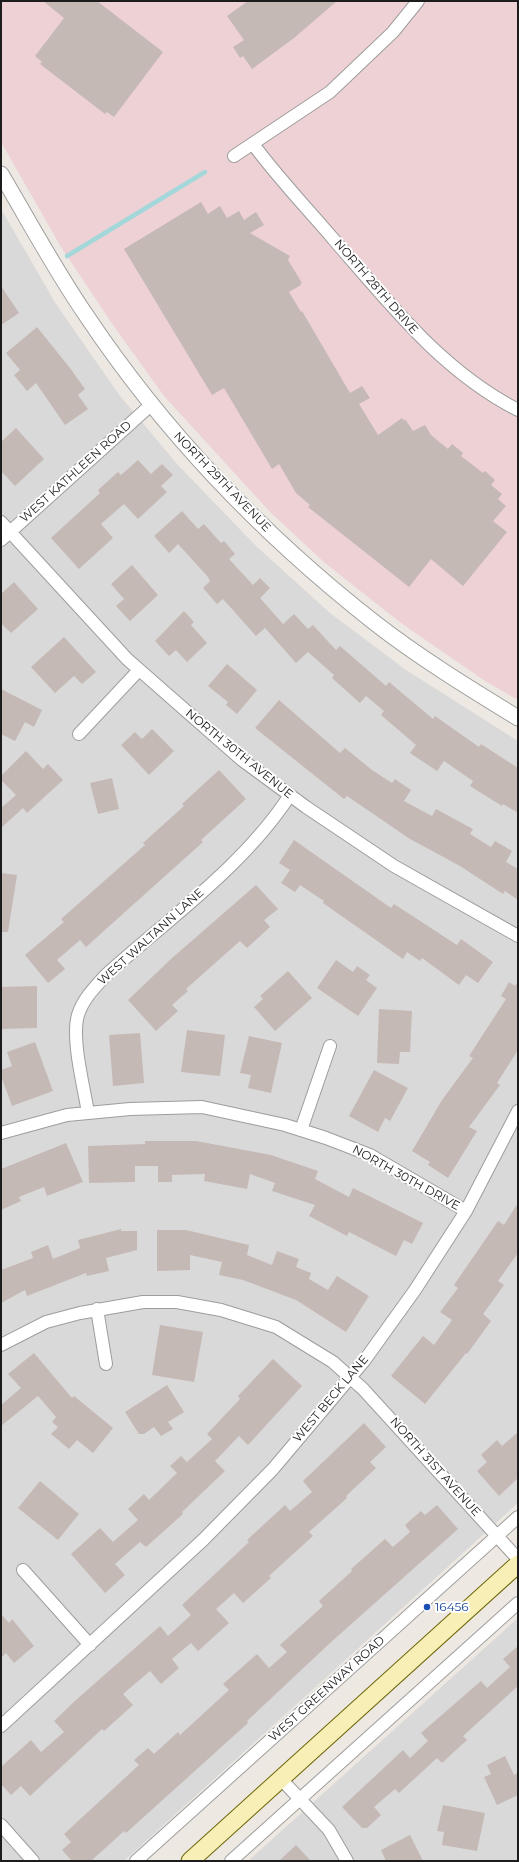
<!DOCTYPE html>
<html>
<head>
<meta charset="utf-8">
<style>
	body { margin:0 }
	#map { position:relative; width:519px; height:1862px; overflow:hidden; background:#ede8e2; font-family:Montserrat,sans-serif }
	canvas { display:block }
	.frame { position:absolute; inset:0; border:2px solid #1c1c1c; pointer-events:none }
</style>
</head>
<body>
<div id="map">
<canvas width="519" height="1862"></canvas>
<div class="frame"></div>
</div>
<script>
const g = document.querySelector('canvas').getContext('2d');
g.lineJoin = 'round';
function fill(path, color) { g.fillStyle = color; g.fill(path, 'evenodd'); }
function trace(path, color, width, dash) { g.strokeStyle = color; g.lineWidth = width; g.lineCap = dash ? 'butt' : 'round'; g.setLineDash(dash || []); g.stroke(path); }
function drawText(font, color, halo, rows, align = 'center') {
  g.font = font + ' Montserrat,sans-serif'; g.lineWidth = 4; g.setLineDash([]); g.textBaseline = 'middle'; g.strokeStyle = halo; g.fillStyle = color; for (const [text, x, y, turn = 0] of rows) {
    g.save(); g.translate(x, y); g.rotate((+turn || 0) * Math.PI / 180); g.textAlign = isNaN(turn) ? turn : align; if (halo) g.strokeText(text, 0, 0); g.fillText(text, 0, 0); g.restore();
  }
}
const residential = new Path2D(`
	M1,209L56,304L120,396L178,465L256,546L330,613L406,670L518,741V1503L124,1861H1Z
	M518,1618V1861H248Z`);
const commercial = new Path2D(`
	M1,1H518V700L485,681L401,623L325,563L271,513L164,396L115,328L61,247L1,142Z`);
const stream = new Path2D(`
	M67,256L205,172`);
const building = new Path2D(`
	M43,1H97L163,52L114,117L107,112L105,114L40,64L42,62L35,56L64,18Z
	M248,1H337L294,38L252,69L243,56L240,58L233,47L244,40L227,16Z
	M201,202L208,214L220,206L227,218L239,211L244,220L256,212L264,225L250,233L290,256L288,260L302,283L300,284L301,285L289,292L301,312L302,311L350,393L362,386L370,398L359,404L378,435L402,418L404,421L405,419L413,431L425,425L431,435L448,449L452,444L463,453L461,456L483,473L485,471L495,480L491,485L502,494L498,499L506,506L493,521L507,532L463,586L431,559L409,587L308,507L310,505L296,493L279,464L272,469L224,388L212,395L124,249Z
	M1,286L19,313L1,325Z
	M37,327L70,368L85,389L78,395L88,409L65,425L36,383L27,391L14,375L20,370L6,353Z
	M16,428L44,459L15,486L1,471V442Z
	M138,460L151,474L162,464L173,475L161,486L167,492L138,519L124,504L101,524L113,538L79,569L51,538L100,493L98,490L118,472L121,475Z
	M182,511L198,529L204,524L221,543L224,541L235,554L229,559L253,585L260,578L270,588L260,598L283,624L294,614L308,629L313,625L336,650L340,646L386,686L389,682L433,719L435,716L479,747L481,744L518,768V813L503,804L502,806L470,786L473,781L444,761L437,771L410,753L416,745L381,715L384,711L366,696L360,703L332,678L334,675L308,652L296,663L265,628L256,636L223,599L217,604L203,588L210,581L208,577L178,544L169,553L154,536Z
	M132,565L158,595L130,621L116,606L124,599L111,584Z
	M14,582L38,609L11,633L1,623V594Z
	M184,611L194,622L191,625L207,643L187,662L176,650L169,656L155,641Z
	M64,637L96,672L82,684L74,676L55,693L31,667Z
	M227,664L257,690L237,714L226,705L228,702L208,686Z
	M1,689L42,710L34,727L25,722L15,741L1,734Z
	M279,700L340,753L345,748L372,770L392,783L395,779L411,790L404,801L432,816L436,809L473,829L470,834L491,847L495,841L512,851L506,862L518,869V900L505,891L503,894L460,866L410,839L347,796L344,799L255,728Z
	M152,729L174,751L149,775L121,745L135,732L142,739Z
	M26,751L43,769L48,764L63,780L27,813L23,808L1,828V808L16,795L1,780V776Z
	M219,770L246,799L201,840L203,842L86,947L80,940L57,960L65,969L48,983L25,955L64,922L61,919L145,845L143,843L184,806L182,804Z
	M112,778L119,809L98,814L90,783Z
	M294,840L391,908L394,904L457,945L461,939L493,962L478,983L466,975L459,985L422,958L420,961L407,952L403,959L323,903L324,901L300,885L295,892L281,883L290,870L279,863Z
	M1,873L17,875L8,932H1Z
	M256,885L278,909L264,920L270,927L247,948L240,941L186,989L188,991L172,1005L178,1011L156,1031L128,1000L172,958Z
	M336,960L353,972L357,966L370,975L366,980L377,988L358,1016L317,988Z
	M288,971L312,998L275,1031L254,1007L263,999L260,996Z
	M518,981V1050L497,1083L500,1085L469,1127L477,1131L448,1178L428,1165L430,1162L412,1151L442,1100L473,1058L469,1056L506,999L501,996L509,982L515,986Z
	M37,986V1028L1,1029V987Z
	M379,1009L412,1011L410,1052H400L399,1064L377,1063Z
	M187,1030L225,1035L220,1076L181,1072Z
	M140,1033L144,1083L113,1086L109,1035Z
	M249,1036L282,1043L271,1093L248,1088L251,1075L240,1073Z
	M35,1042L53,1091L12,1106L1,1076V1070L12,1066L7,1052Z
	M374,1070L408,1088L390,1121L385,1118L378,1132L349,1116Z
	M145,1141H196L271,1155L318,1171L315,1179L349,1197L353,1188L423,1223L412,1244L404,1240L396,1256L349,1232L347,1236L309,1216L315,1205L272,1191L275,1183L250,1174L247,1189L204,1181L205,1174L172,1175V1182H158V1166H135V1182L89,1183L88,1146L145,1144Z
	M66,1143L83,1182L47,1196L44,1187L19,1197L21,1201L1,1210V1169Z
	M518,1203V1253L498,1281L504,1285L483,1314L491,1321L467,1354L466,1353L425,1404L391,1376L423,1336L434,1345L452,1320L440,1312L458,1288L454,1285L498,1221L504,1225Z
	M121,1229V1231H137V1250L106,1258L109,1271L87,1276L86,1273L27,1296L25,1290L1,1303V1270L33,1258L31,1252L48,1245L53,1259L80,1248L78,1240Z
	M157,1230H186L249,1245L247,1255L272,1265L277,1251L299,1259L296,1267L311,1273L309,1279L328,1290L337,1276L369,1296L346,1332L296,1300L243,1280L219,1275L222,1262L190,1255V1270L157,1271Z
	M160,1325L203,1332L194,1382L152,1375Z
	M34,1353L72,1398L74,1396L113,1428L93,1453L77,1440L69,1449L51,1434L58,1427L52,1422L56,1417L38,1396L1,1426V1405L21,1388L8,1374Z
	M273,1359L302,1386L248,1445L239,1436L215,1461L225,1471L182,1512L183,1514L146,1547L140,1542L115,1564L125,1575L105,1593L71,1554L100,1528L113,1542L138,1520L128,1509L144,1494L149,1500L177,1473L170,1466L181,1456L187,1462L212,1439L207,1434L240,1399L238,1396Z
	M167,1385L184,1412L168,1422L173,1429L161,1436L154,1427L144,1434H139L125,1412Z
	M364,1423L386,1447L370,1462L376,1468L346,1496L347,1498L309,1532L313,1536L269,1576L271,1578L243,1603L234,1593L216,1609L229,1623L198,1651L191,1643L172,1659L179,1668L161,1684L150,1671L123,1694L133,1705L104,1731L102,1729L30,1796L21,1786L11,1795L1,1784V1767L31,1740L41,1752L64,1732L54,1721L76,1700L160,1626L168,1636L191,1615L182,1605L249,1542L247,1540L285,1505L290,1511L312,1492L303,1481Z
	M518,1432V1478L499,1496L477,1471L487,1462L481,1455L497,1440L502,1446Z
	M40,1481L79,1514L58,1540L18,1508Z
	M437,1505L458,1529L330,1643L247,1721L248,1723L126,1833L124,1831L91,1861H72L62,1850L71,1842L64,1834L139,1765L134,1760L148,1748L154,1754L178,1732L180,1735L229,1690L223,1684L257,1654L269,1668L287,1652L280,1645L323,1606L319,1601L352,1571L351,1569L385,1539L393,1547L410,1532L405,1525L421,1511L425,1515Z
	M1,1614L9,1623L12,1619L34,1646L14,1663L6,1653L1,1658Z
	M518,1646V1686L463,1736L467,1740L442,1763L437,1758L399,1793L395,1789L374,1807L381,1815L367,1828H362L342,1807L403,1750L410,1758L428,1741L421,1733L481,1681L487,1688L510,1667L503,1659Z
	M505,1756L514,1775L518,1773V1795L497,1805L484,1777L491,1774L487,1765Z
	M443,1805L485,1813L477,1851L442,1845L444,1832L437,1831Z
	M410,1835L423,1861H386L381,1850Z
	M296,1845L311,1861H279Z`);
const minor = new Path2D(`
	M253,144C278,178 307,208 335,241C390,304 442,371 518,410
	M234,156L330,92L393,32L418,1
	M1,522L127,659L242,760L306,807L394,866L518,936
	M1,540L152,404
	M79,734L139,670
	M88,1113C84,1087 71,1039 78,1015C83,999 95,987 106,975C168,919 244,866 290,795
	M301,1130L330,1046
	M1,1133L67,1115L130,1109L202,1107L285,1125L326,1138L370,1155L466,1211
	M97,1309L106,1364
	M1,1345L46,1322L80,1313L143,1302H177L221,1310L276,1327L333,1362L363,1389L518,1559
	M23,1570L90,1645
	M1,1726L203,1540L273,1469L364,1361L415,1290L466,1211L518,1111
	M281,1779L329,1830L347,1861
	M1,1825L33,1861
	M136,1861L518,1517
	M231,1861L518,1603`);
const tertiary = new Path2D(`
	M1,174C29,221 55,270 86,315C164,432 264,536 375,623C420,658 469,688 518,718`);
const secondary = new Path2D(`
	M190,1861L518,1564`);
const markers = [
	[427,1607,4,"#1a4fb4"]
];
const streetNames = [
	["NORTH 28TH DRIVE",376,287,49],
	["WEST KATHLEEN ROAD",76,472,-42],
	["NORTH 29TH AVENUE",222,482,46],
	["NORTH 30TH AVENUE",239,754,39],
	["WEST WALTANN LANE",151,937,-42],
	["NORTH 30TH DRIVE",406,1178,29],
	["WEST BECK LANE",331,1399,-50],
	["NORTH 31ST AVENUE",435,1467,48],
	["WEST GREENWAY ROAD",327,1689,-42]
];
const transitNames = [
	["16456",435,1607]
];
fill(residential, '#dad9d9');
fill(commercial, '#eed1d5');
trace(stream, '#a3d7da', 4.5);
fill(building, '#c5b9b6');
trace(minor, '#9d9d9d', 14);
trace(tertiary, '#9d9d9d', 17);
trace(secondary, '#6e6708', 19);
trace(minor, '#fff', 12);
trace(tertiary, '#fff', 15);
trace(secondary, '#f7efb6', 17);
for (const [x, y, r, color] of markers) { const dot = new Path2D(); dot.arc(x, y, r, 0, 2 * Math.PI); g.fillStyle = color; g.fill(dot); trace(dot, '#fff', 1.5); }
drawText('12px', '#1c1c1c', '#fff', streetNames);
drawText('12px', '#164399', '#fff', transitNames, 'left');
</script>
</body>
</html>
